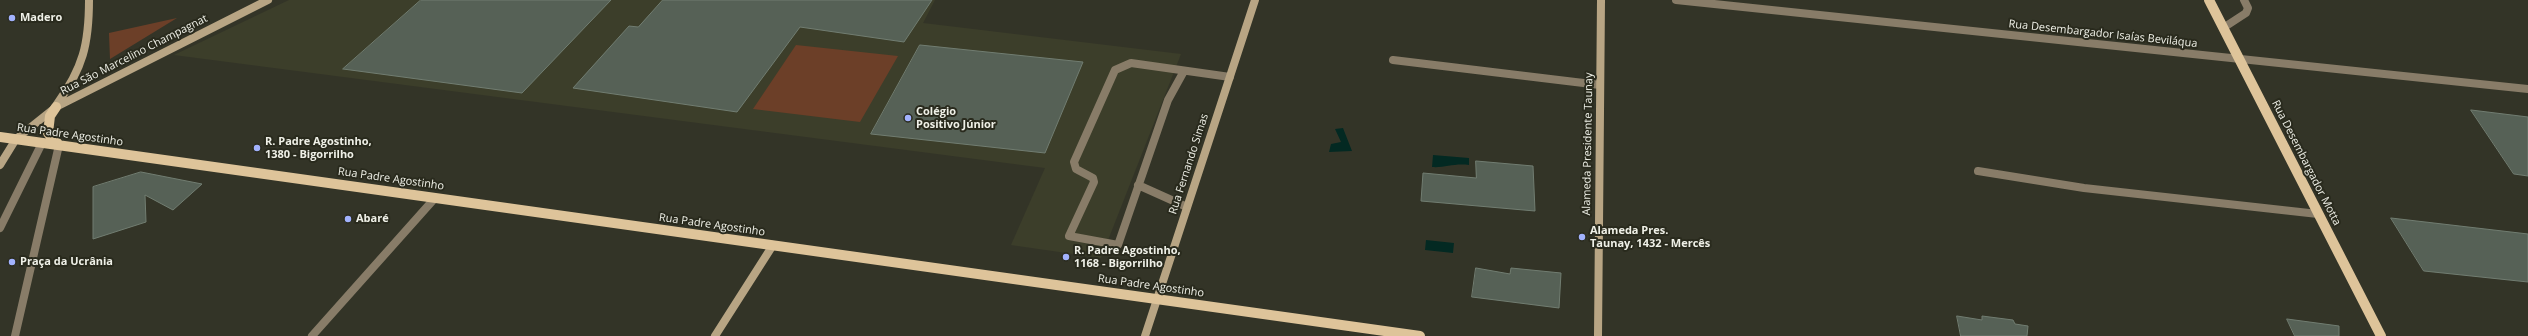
<!DOCTYPE html>
<html>
<head>
<meta charset="utf-8">
<style>
	body { margin:0 }
	canvas { display:block; background:#333427 }
</style>
</head>
<body>
<canvas width="2528" height="336"></canvas>
<script>
const g = document.querySelector('canvas').getContext('2d');
g.lineJoin = 'round';
function fill(path, color) { g.fillStyle = color; g.fill(path, 'evenodd'); }
function trace(path, color, width, dash) { g.strokeStyle = color; g.lineWidth = width; g.lineCap = dash ? 'butt' : 'round'; g.setLineDash(dash || []); g.stroke(path); }
function drawText(font, color, halo, rows, align = 'center') {
  g.font = font + ' "Open Sans",sans-serif'; g.lineWidth = 4; g.setLineDash([]); g.textBaseline = 'middle'; g.strokeStyle = halo; g.fillStyle = color; for (const [text, x, y, turn = 0] of rows) {
    g.save(); g.translate(x, y); g.rotate((+turn || 0) * Math.PI / 180); g.textAlign = isNaN(turn) ? turn : align; if (halo) g.strokeText(text, 0, 0); g.fillText(text, 0, 0); g.restore();
  }
}
const built = new Path2D(`
	M289,0H935L923,23L1181,54L1101,258L1011,245L1045,168L174,55Z`);
const green = new Path2D(`
	M177,18L110,59L109,33Z
	M796,45L898,56L860,122L753,109Z`);
const water = new Path2D(`
	M1343,128L1352,151L1329,152L1331,144L1341,142L1335,129Z
	M1433,155L1469,158V165C1454,163 1445,168 1432,167Z
	M1426,240L1454,243L1453,253L1425,250Z`);
const building = new Path2D(`
	M421,0H611L522,93L343,69Z
	M663,0H932L904,42L800,27L737,112L573,88L629,26L638,27Z
	M920,45L1083,62L1045,153L871,134Z
	M2471,110L2528,117V176L2514,174Z
	M1476,161L1533,166L1535,211L1421,201L1423,173L1476,178Z
	M141,172L202,184L173,210L145,195L146,222L93,239V187Z
	M2391,218L2528,234V282L2424,271Z
	M1476,268L1510,274L1511,268L1561,273L1559,308L1472,297Z
	M1957,316L1982,320V316L2013,320L2015,324L2028,326L2027,336H1961Z
	M2287,319L2339,326V336H2295Z`);
const service = new Path2D(`
	M2223,28L2246,13L2248,8L2244,0
	M1393,60L1600,85
	M1184,71L1168,100L1118,245L1069,236L1094,182L1093,178L1076,169L1074,162L1115,70L1131,63L1230,77
	M1978,171L2084,188L2318,214
	M1138,185L1187,207`);
const pedestrian = new Path2D(`
	M0,228L42,143`);
const minor = new Path2D(`
	M1676,0L2528,89
	M15,336L59,145
	M312,336L435,198`);
const secondary = new Path2D(`
	M57,104C83,68 89,44 89,0
	M0,165L16,139L56,107L268,0
	M715,336L773,245
	M1145,336L1255,0
	M1598,336L1601,0`);
const primary = new Path2D(`
	M2209,0L2381,336
	M56,107L50,116L48,133L59,145
	M0,137L1420,336`);
const markers = [
	[12,18,4,"#a2b2fd"],
	[908,118,4,"#a2b2fd"],
	[257,148,4,"#a2b2fd"],
	[348,219,4,"#a2b2fd"],
	[1582,237,4,"#a2b2fd"],
	[1066,257,4,"#a2b2fd"],
	[12,262,4,"#a2b2fd"]
];
const poiNames = [
	["Madero",20,18],
	["Colégio",916,112],
	["Positivo Júnior",916,125],
	["R. Padre Agostinho,",265,142],
	["1380 - Bigorrilho",265,155],
	["Abaré",356,219],
	["Alameda Pres.",1590,231],
	["Taunay, 1432 - Mercês",1590,244],
	["R. Padre Agostinho,",1074,251],
	["1168 - Bigorrilho",1074,264],
	["Praça da Ucrânia",20,262]
];
const streetNames = [
	["Rua Desembargador Isaías Beviláqua",2103,34,6],
	["Rua São Marcelino Champagnat",134,55,-27],
	["Rua Padre Agostinho",70,135,8],
	["Alameda Presidente Taunay",1588,144,-89],
	["Rua Desembargador Motta",2306,163,63],
	["Rua Fernando Simas",1189,164,-72],
	["Rua Padre Agostinho",391,179,8],
	["Rua Padre Agostinho",712,225,8],
	["Rua Padre Agostinho",1151,286,8]
];
fill(built, '#3c3e2a');
fill(green, '#6c3f28');
fill(water, '#032922');
fill(building, '#566156');
trace(building, '#717d71', 1);
trace(service, '#887c68', 8);
trace(pedestrian, '#887c68', 8);
trace(minor, '#887c68', 8);
trace(secondary, '#b8a584', 8);
trace(primary, '#dec49a', 10);
for (const [x, y, r, color] of markers) { const dot = new Path2D(); dot.arc(x, y, r, 0, 2 * Math.PI); g.fillStyle = color; g.fill(dot); trace(dot, '#292a1d', 1.5); }
drawText('bold 11px', '#eff0e7', '#292a1d', poiNames, 'left');
drawText('11px', '#eff0e7', '#292a1d', streetNames);
</script>
</body>
</html>
